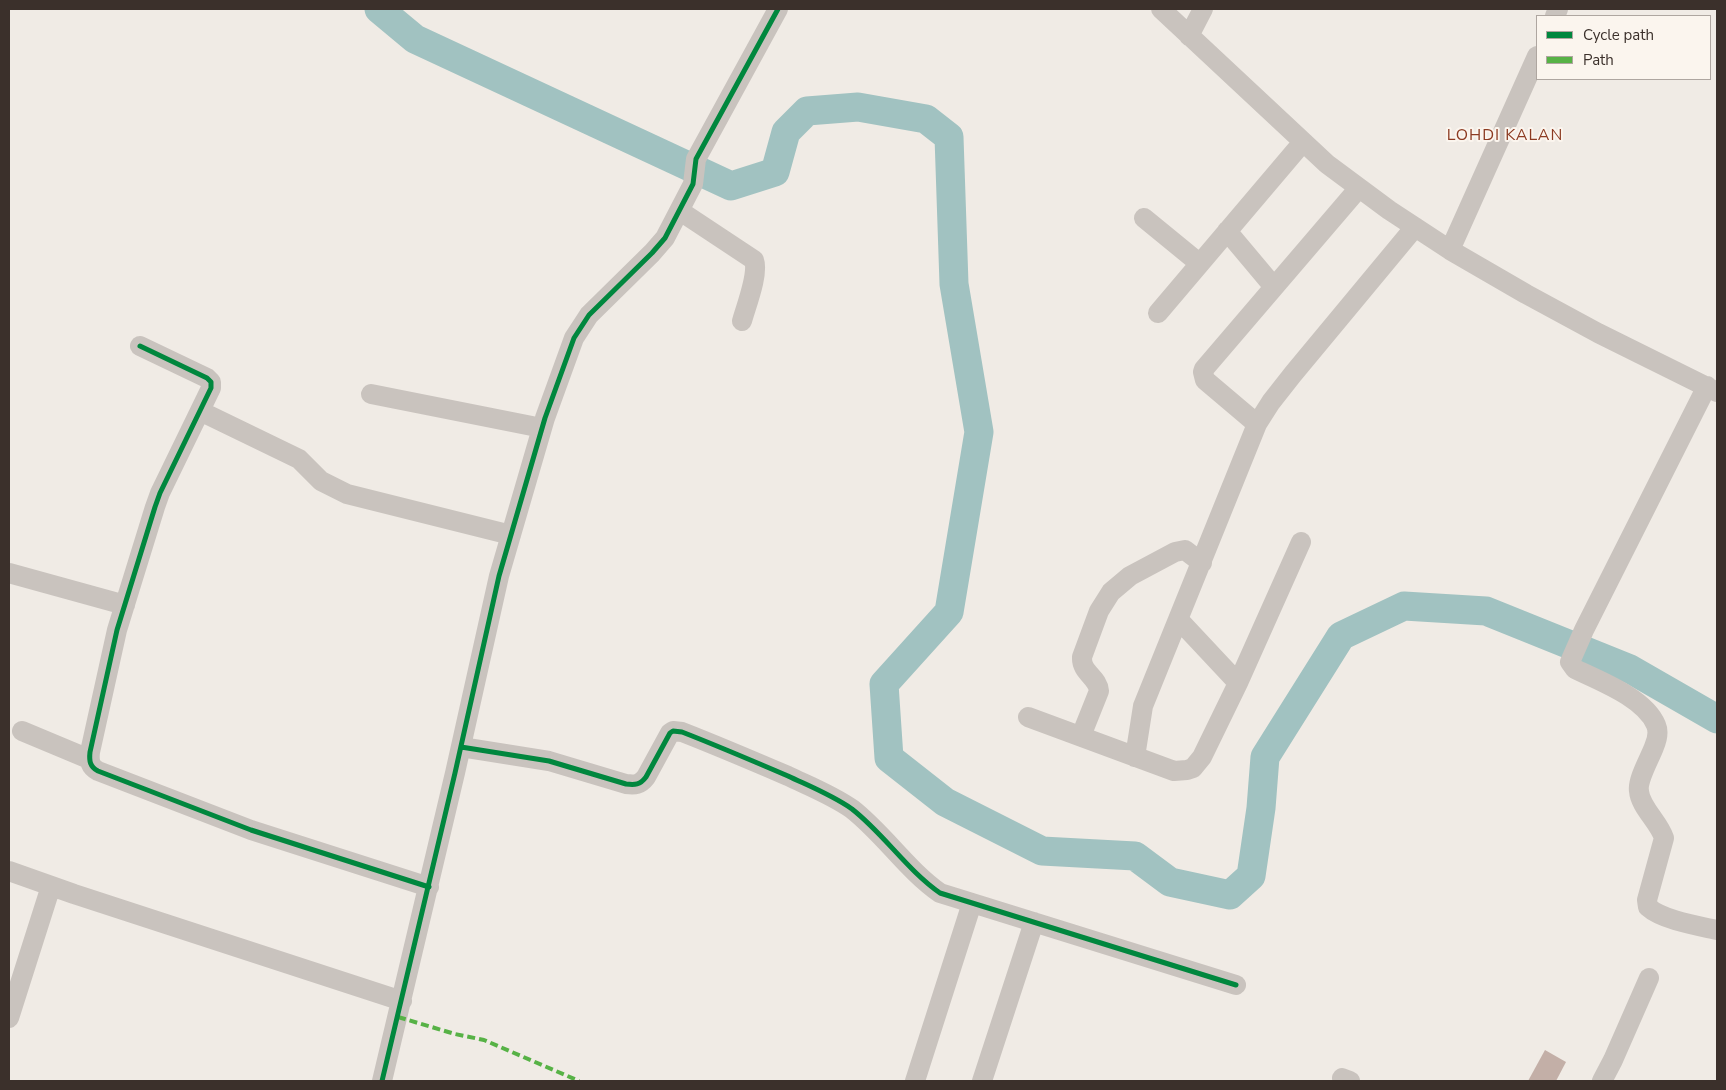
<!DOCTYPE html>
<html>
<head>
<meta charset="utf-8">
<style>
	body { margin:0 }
	#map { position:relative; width:1726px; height:1090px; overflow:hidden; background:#f0ebe5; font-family:"Nunito Sans",sans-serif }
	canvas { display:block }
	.frame { position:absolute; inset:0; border:10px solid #3b302b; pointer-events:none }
	.legend { position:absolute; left:1536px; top:15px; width:175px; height:65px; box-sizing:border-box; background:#fbf5ee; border:1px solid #aea6a0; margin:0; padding:6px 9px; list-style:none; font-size:15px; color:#3b302b }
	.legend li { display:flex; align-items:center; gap:10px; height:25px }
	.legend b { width:25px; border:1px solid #aea6a0 }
</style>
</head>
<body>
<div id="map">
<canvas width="1726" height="1090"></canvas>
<div class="frame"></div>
<ul class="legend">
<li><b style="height:6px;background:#00873e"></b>Cycle path</li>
<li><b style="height:6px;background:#57b246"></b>Path</li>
</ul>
</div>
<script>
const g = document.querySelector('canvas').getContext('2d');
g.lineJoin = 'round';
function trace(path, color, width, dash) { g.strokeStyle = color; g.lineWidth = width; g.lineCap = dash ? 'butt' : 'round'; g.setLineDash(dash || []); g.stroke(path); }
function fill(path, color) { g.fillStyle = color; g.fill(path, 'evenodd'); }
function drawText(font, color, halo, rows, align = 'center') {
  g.font = font + ' "Nunito Sans",sans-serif'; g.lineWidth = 4; g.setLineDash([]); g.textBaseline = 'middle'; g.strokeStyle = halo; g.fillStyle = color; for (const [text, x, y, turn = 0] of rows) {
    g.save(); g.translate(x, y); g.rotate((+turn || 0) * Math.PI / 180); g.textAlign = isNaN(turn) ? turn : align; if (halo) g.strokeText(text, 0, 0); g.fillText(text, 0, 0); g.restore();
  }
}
const river = new Path2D(`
	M379,9L415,39L731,186L775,172L786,132L807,111L858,107L926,119L949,137L954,284L979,432L949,612L884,684L889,758L945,802L1042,851L1135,856L1170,882L1230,895L1251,876L1261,808L1265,757L1341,636L1404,606L1486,611L1630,669L1717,719`);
const building = new Path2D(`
	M1545,1050L1566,1062L1556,1081H1528Z`);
const minor = new Path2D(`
	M1161,9L1327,164L1389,210L1450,250L1526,294L1598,333L1717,392
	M1555,16L1558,9
	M1189,36L1203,9
	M680,211L754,260C759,274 746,306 742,321
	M1144,218L1199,263
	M1227,231L1274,287
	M1450,250L1537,56
	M1158,313L1303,142
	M140,346L207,378L211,382V388L160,493L155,507L117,630L90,752C89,761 90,767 98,771L251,830L429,887
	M1707,386L1584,630L1570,662L1575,669C1600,681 1645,698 1656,725C1659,732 1657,740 1654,747C1650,758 1637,780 1639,791C1640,807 1659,822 1664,838L1647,900L1648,907C1662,920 1699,926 1717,930
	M371,394L542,428
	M200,411L299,459L321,481L347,494L511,535
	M1257,424L1205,380L1203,372L1204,369L1358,189
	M9,573L125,605
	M1179,620L1238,683
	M1028,717L1174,771L1187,770L1193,768L1202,757L1238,683L1301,542
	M22,731L89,759
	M1081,736L1099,691C1098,677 1081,673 1082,657L1099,611L1111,592L1130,576L1175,552L1185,550L1202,563
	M461,747L549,761L626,784C635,785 640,785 646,777L670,733L673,731L682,732C718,746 753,761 788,776C809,786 832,795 852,809C884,834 907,870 940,893L1236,985
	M1135,757L1143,706L1257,424L1271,402L1293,374L1415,227
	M9,871L74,894L402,1001
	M9,1018L51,886
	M1342,1078L1350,1081
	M382,1081L455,773L499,576L545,418L574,338L589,315L652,253L665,238L693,184L696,159L778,9
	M915,1081L972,903
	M982,1081L1034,922
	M1602,1081L1613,1060L1649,978`);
const quiet = new Path2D(`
	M398,1017L455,1034L484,1040L579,1081`);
const cycleway = new Path2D(`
	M140,346L207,378L211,382V388L160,493L155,507L117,630L90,752C89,761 90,767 98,771L251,830L429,887
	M461,747L549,761L626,784C635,785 640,785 646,777L670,733L673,731L682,732C718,746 753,761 788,776C809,786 832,795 852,809C884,834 907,870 940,893L1236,985
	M382,1081L455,773L499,576L545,418L574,338L589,315L652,253L665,238L693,184L696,159L778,9`);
const quarterNames = [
	["LOHDI KALAN",1505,136]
];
trace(river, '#a1c2c1', 29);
fill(building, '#c3afa7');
trace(minor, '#c9c3be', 20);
trace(quiet, '#57b246', 4, [8, 4]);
trace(cycleway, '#00873e', 5);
g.letterSpacing = '1px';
drawText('16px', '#8c3b22', '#fbf5ee', quarterNames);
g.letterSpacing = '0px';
</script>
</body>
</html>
